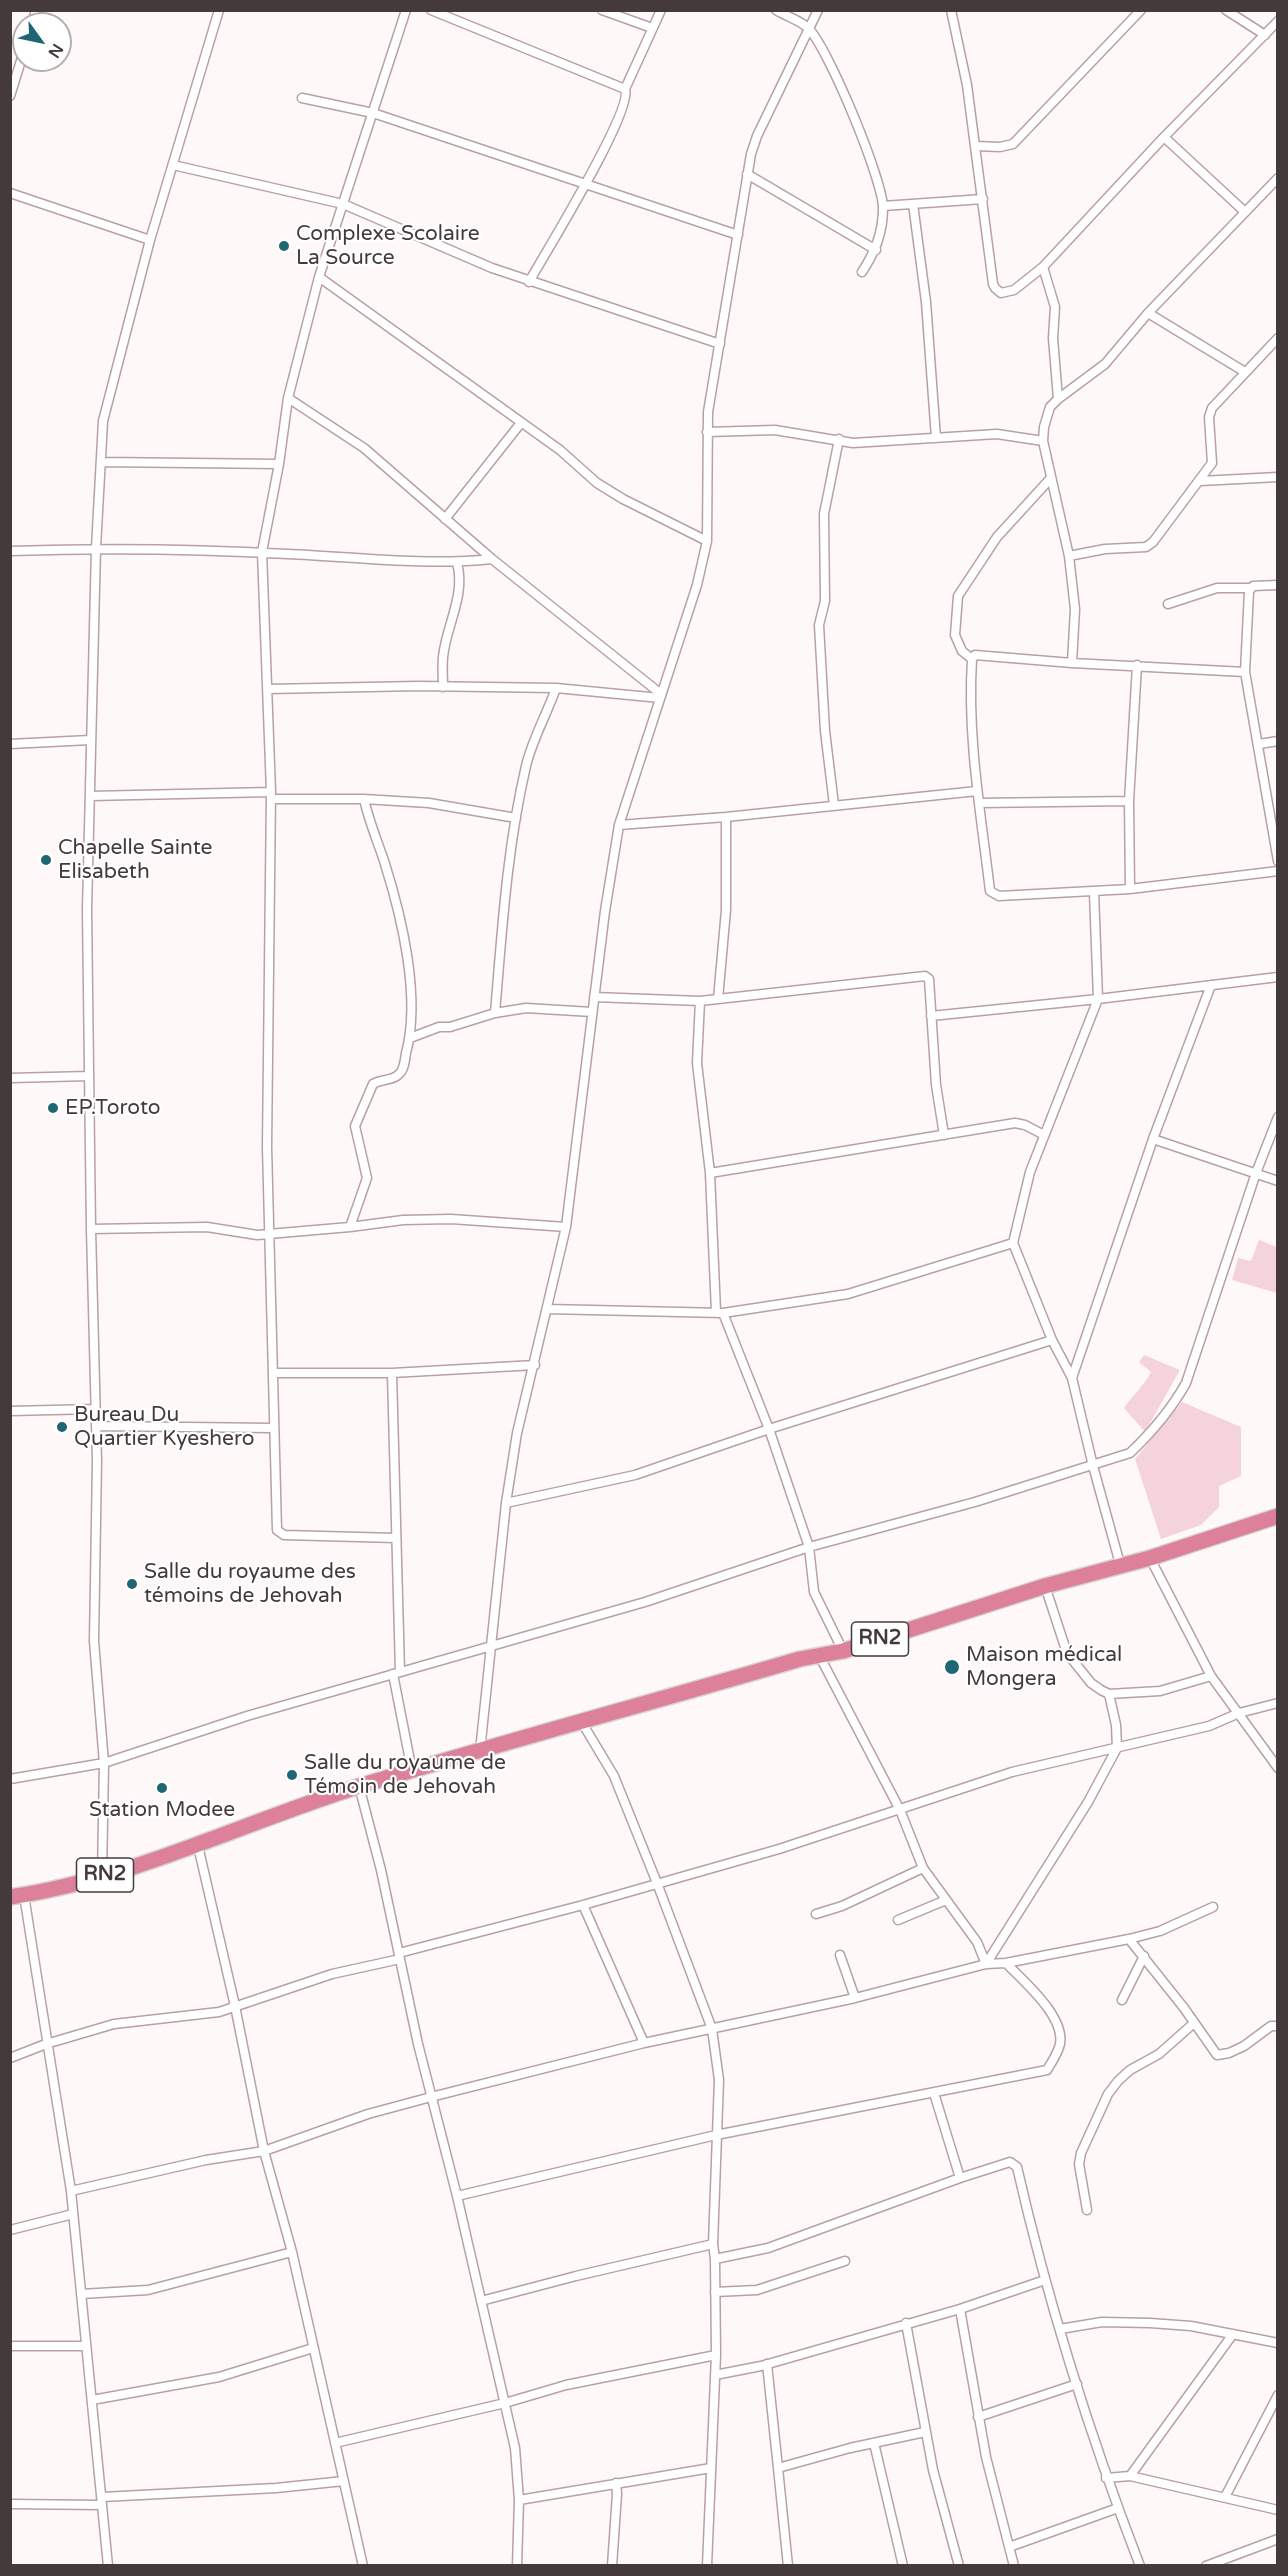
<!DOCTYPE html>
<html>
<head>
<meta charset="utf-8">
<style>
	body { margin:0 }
	#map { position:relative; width:1288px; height:2576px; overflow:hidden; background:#fef8f9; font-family:"Varela Round",sans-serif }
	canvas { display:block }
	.frame { position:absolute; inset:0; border:12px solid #443a3c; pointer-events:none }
	.north { position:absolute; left:12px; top:12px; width:60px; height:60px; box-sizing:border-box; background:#fff; border:2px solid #b4b0b1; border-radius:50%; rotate:123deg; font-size:16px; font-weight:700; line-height:24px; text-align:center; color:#443a3c }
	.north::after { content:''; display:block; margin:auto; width:21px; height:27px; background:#1e6674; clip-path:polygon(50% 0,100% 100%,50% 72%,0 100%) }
</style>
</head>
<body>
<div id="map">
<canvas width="1288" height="2576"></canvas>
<div class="frame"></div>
<div class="north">N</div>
</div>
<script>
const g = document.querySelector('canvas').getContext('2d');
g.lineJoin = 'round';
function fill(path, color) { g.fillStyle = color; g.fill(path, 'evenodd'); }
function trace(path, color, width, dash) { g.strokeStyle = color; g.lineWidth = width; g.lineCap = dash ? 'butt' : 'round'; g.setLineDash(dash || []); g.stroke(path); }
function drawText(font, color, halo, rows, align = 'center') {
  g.font = font + ' "Varela Round",sans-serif'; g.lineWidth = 4.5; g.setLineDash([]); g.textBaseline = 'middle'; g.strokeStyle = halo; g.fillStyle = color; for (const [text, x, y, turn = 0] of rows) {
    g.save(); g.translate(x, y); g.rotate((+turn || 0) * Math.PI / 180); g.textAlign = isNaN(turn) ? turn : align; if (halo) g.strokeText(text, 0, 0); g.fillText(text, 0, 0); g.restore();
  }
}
const green = new Path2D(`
	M1259,1240L1277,1247V1293L1232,1280L1238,1258L1251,1261Z
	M1144,1355L1180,1370L1145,1432L1124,1408C1133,1395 1144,1386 1151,1372L1139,1362Z
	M1182,1402L1241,1427V1476L1219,1486V1507L1201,1525L1161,1539L1135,1459Z`);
const street = new Path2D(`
	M431,10L625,89L661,10
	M602,10L652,28
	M776,10C785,16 800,20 808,28C828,47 883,180 883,208C883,233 875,252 862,272
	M951,10L967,85L993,284L995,288L1001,293L1014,290L1043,267L1164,137L1278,21
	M1226,10L1265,35
	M32,24L36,10
	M10,96L24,51
	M302,98L373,113L738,235
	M1164,137L1245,212
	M976,146L1000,147L1013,144L1141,10
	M173,165L343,204L492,268L720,344
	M747,174L876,250
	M10,193L150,240
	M913,204L926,302L936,438
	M883,206L983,199
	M1043,267L1055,307L1053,338L1058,399
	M319,277L560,450L597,483L623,499L707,541
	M529,282C544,255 634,110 625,89
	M1148,313L1245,372
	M288,398L364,448L492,559L661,694
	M707,432L775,430L853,443L997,434L1043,441L1044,427L1050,407L1058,399L1105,364L1148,313L1278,178
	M1043,441L1069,556L1075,609L1072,663
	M102,462L279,464
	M1200,481L1278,477
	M445,519L520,424
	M10,551C103,548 195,549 288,554C356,557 424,566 492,559
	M1069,556L1105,549L1146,547L1153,542L1212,463L1209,417L1212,408L1278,338
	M1278,585L1253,586L1249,591L1245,672L1278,861
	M1168,604L1217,588H1251
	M972,659L962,651L955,635L958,596L997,537L1050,479
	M1245,672L1072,663L975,655L972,659C967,737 981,814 990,891L999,896L1130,889L1278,871
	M443,687C443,677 442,667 443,657C446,626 466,595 457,563
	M268,689L418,686L556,688L660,698
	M10,744L90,740
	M1259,744L1278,741
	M90,796L271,792
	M271,799H364L429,803L516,818
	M979,803L1129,801
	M834,805L825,731L819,625L825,601L824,514L839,439
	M619,825L726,817L977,791
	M1130,889L1129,801L1137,665
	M1094,892L1098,999L1030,1172L1013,1243L1052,1340L1072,1378L1093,1466L1120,1564
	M594,997L700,1001L925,976L929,979L936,1085L944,1135
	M718,999L726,910V817
	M700,1001L697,1063L710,1173L716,1312
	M495,1013C502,931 507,847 526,766C532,740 547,714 556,688
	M931,1016L1098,999L1278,977
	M410,1038L439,1027H450L495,1013L526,1008L592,1012
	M10,1078L89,1076
	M1153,1139L1278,1181
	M710,1173L1015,1123L1025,1125L1044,1135
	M350,1227L367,1178L355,1126L373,1084C381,1079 393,1081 399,1074C404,1070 405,1060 406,1053C421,998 402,918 385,864C378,842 369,822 364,799
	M91,1229L207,1227L257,1235L350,1227L403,1220L451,1219L566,1227
	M547,1309L723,1313L848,1294L1013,1243
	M723,1313L769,1429L809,1547L814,1592L843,1651
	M273,1373H392L535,1365
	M392,1373L400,1672
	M1072,1378L1153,1139L1211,985
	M10,1411L95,1409
	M96,1426L273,1428
	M506,1503L635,1475L769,1429L1052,1340
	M396,1538L284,1535L277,1530L267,1147L271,792L262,552L279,464L288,398L319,277L406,10
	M1150,1558L1211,1676
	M1045,1586L1067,1653L1091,1683L1101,1690L1109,1694L1160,1691L1211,1676L1278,1768
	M819,1655L900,1810L923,1868L977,1942L986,1964
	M393,1674L412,1771
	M581,1721L614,1776L657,1883L712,2029L719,2080L713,2244L715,2259L716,2355L707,2566
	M480,1751L506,1503L517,1433L566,1227L605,911L619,825L697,585L707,541L708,412L751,154L757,136L818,10
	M10,1779L104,1763L247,1716L645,1602L809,1547L975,1502L1130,1453C1152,1432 1171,1410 1186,1383L1256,1173L1278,1117
	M359,1786L381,1870L418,2044L457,2196L515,2448L519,2500L517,2566
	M198,1846L235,2006L264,2151L292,2252L363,2566
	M102,1876L104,1763L94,1641L97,1461L91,1229L87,909L96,548L103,421L150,240L219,10
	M24,1895L71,2191L108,2566
	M583,1905L644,2043
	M816,1914L842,1906L923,1868
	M898,1920L946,1900
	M1129,1939L1160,1931L1213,1907
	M399,1953L583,1905L779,1849L1012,1772L1209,1726L1239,1713L1278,1703
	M840,1955L855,1998
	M986,1964L1088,1802L1117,1748L1116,1725L1109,1694
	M1122,2000L1144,1956
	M10,2058L46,2044L114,2024L219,2012L332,1974L400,1959
	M934,2093L960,2178L1010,2162L1017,2167C1048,2303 1090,2436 1140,2566
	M71,2191L206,2160L264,2151L368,2114L431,2097L644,2043L855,1998L986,1964L1006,1963L1129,1939L1184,2008L1217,2055L1229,2053L1244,2046L1271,2026H1278
	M457,2196L716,2135L1047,2070C1052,2062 1058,2053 1060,2044C1065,2016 1024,1982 1006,1963
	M1087,2210L1079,2164L1081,2153L1108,2094L1118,2081L1130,2070L1159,2054L1194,2023
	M10,2230L73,2214
	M715,2259L768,2248L960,2178
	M715,2292L757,2290L845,2261
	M81,2294L148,2290L292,2252
	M481,2301L576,2276L713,2244
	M960,2309L986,2457L1014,2566
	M906,2323L933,2470L959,2566
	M1060,2329L1102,2322L1150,2323L1191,2326L1278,2343
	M10,2346H86
	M767,2364L778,2468
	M715,2375L761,2366L960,2309L1045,2280
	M92,2400L219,2377L313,2348
	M978,2417L1077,2384
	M335,2443L505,2403L566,2385L716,2355
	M874,2443L903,2566
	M1130,2476L1233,2334
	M1106,2478L1130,2476L1278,2510
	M102,2497L276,2488L344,2481
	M1225,2497L1278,2395
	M519,2500L711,2468
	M10,2504L102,2505
	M1009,2547L1118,2508
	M612,2566L617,2494L616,2483
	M788,2566L778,2468L850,2448L925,2432
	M1206,2566L1278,2539`);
const highway = new Path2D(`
	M10,1897C132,1879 244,1822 360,1786C506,1741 654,1702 800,1659L843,1651L1045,1586L1150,1558L1278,1516`);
const markers = [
	[284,246,6,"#1e6674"],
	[46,860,6,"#1e6674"],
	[53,1108,6,"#1e6674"],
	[62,1427,6,"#1e6674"],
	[132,1584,6,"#1e6674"],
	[952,1667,8,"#1e6674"],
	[292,1775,6,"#1e6674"],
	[162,1788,6,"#1e6674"]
];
const shields = [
	[880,1639,57],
	[105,1875,57]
];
const shieldNames = [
	["RN2",880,1639],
	["RN2",105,1875]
];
const poiNames = [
	["Complexe Scolaire",296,234],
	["La Source",296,258],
	["Chapelle Sainte",58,848],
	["Elisabeth",58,872],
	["EP.Toroto",65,1108],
	["Bureau Du",74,1415],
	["Quartier Kyeshero",74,1439],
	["Salle du royaume des",144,1572],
	["témoins de Jehovah",144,1596],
	["Maison médical",966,1655],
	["Mongera",966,1679],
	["Salle du royaume de",304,1763],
	["Témoin de Jehovah",304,1787],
	["Station Modee",162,1810,"center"]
];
fill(green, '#f5d3da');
trace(street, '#b8a0a5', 11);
trace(highway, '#d6d4d4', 18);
trace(street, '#fff', 8);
trace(highway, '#dc8199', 15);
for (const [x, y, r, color] of markers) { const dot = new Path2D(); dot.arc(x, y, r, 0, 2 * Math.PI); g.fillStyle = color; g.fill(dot); trace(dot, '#fff', 2); }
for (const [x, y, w] of shields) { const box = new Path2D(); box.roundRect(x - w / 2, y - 17, w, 34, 4.5); g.fillStyle = '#fff'; g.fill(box); trace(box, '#443a3c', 1.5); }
drawText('bold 20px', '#443a3c', null, shieldNames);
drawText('21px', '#443a3c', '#fff', poiNames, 'left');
</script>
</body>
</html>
